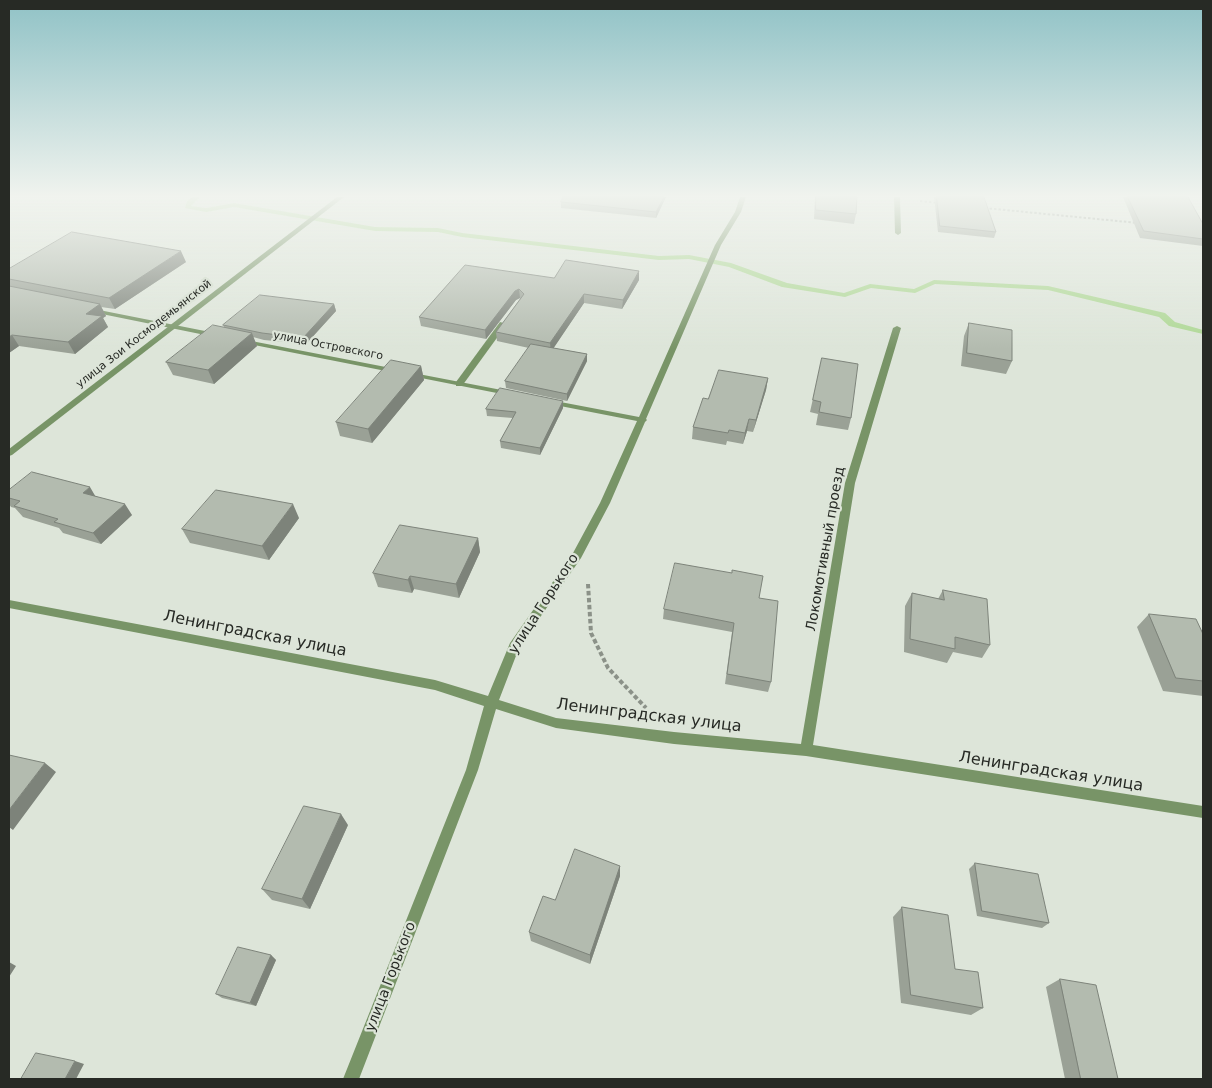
<!DOCTYPE html>
<html>
<head>
<meta charset="utf-8">
<style>
	body { margin:0 }
	#map { position:relative; width:1212px; height:1088px; overflow:hidden; background:#dde5d9; font-family:"DejaVu Sans",sans-serif }
	canvas { display:block }
	.frame { position:absolute; inset:0; border:10px solid #272a25; pointer-events:none }
</style>
</head>
<body>
<div id="map">
<canvas width="1212" height="1088"></canvas>
<div class="frame"></div>
</div>
<script>
const g = document.querySelector('canvas').getContext('2d');
g.lineJoin = 'round';
function fill(path, color) { g.fillStyle = color; g.fill(path, 'evenodd'); }
function trace(path, color, width, dash) { g.strokeStyle = color; g.lineWidth = width; g.lineCap = dash ? 'butt' : 'round'; g.setLineDash(dash || []); g.stroke(path); }
function drawText(font, color, halo, rows, align = 'center') {
  g.font = font + ' "DejaVu Sans",sans-serif'; g.lineWidth = 4.5; g.setLineDash([]); g.textBaseline = 'middle'; g.strokeStyle = halo; g.fillStyle = color; for (const [text, x, y, turn = 0] of rows) {
    g.save(); g.translate(x, y); g.rotate((+turn || 0) * Math.PI / 180); g.textAlign = isNaN(turn) ? turn : align; if (halo) g.strokeText(text, 0, 0); g.fillText(text, 0, 0); g.restore();
  }
}
const stream = new Path2D(`
	M193,197H200L191,206L206,208L234,203L375,227L438,228L462,233L659,256L689,255L731,263L787,283L844,293L870,284L914,289L934,280L1048,286L1165,313L1175,322L1203,330V334L1169,326L1159,317L1048,290L935,284L915,293L871,288L845,297L782,287L729,267L689,259L659,260L462,237L438,232L375,231L234,207L206,212L185,208L187,201Z`);
const pathFar1 = new Path2D(`
	M920,201L939,203
	M985,208L1138,223`);
const path = new Path2D(`
	M588,584L591,633L608,668L646,708`);
const service = new Path2D(`
	M500,322L507,324L462,386H456V382Z`);
const minor = new Path2D(`
	M740,197H746L741,212L721,245L646,419L647,420L645,422L610,503L581,558L519,648L499,700L556,718L674,732L801,744L845,483L893,328L897,326L901,328L855,483L813,745L1203,806V818L806,756L674,744L556,728L496,709L478,770L359,1079H343L466,770L484,706L435,690L9,608V600L435,680L488,696L510,643L573,553L600,503L637,421L550,404L546,402L550,400L639,417L715,245L735,212Z
	M894,197H900L901,233L898,235L895,233Z
	M89,308L215,333L219,335L215,337L92,312H89Z
	M241,339L396,369L400,371L396,373L244,343L240,341Z
	M408,372L512,392L516,394L512,396L411,376L407,374Z`);
const tertiary = new Path2D(`
	M337,197H344L12,455L9,456V449Z`);
const wall = new Path2D(`
	M666,197L656,218L561,208V202Z
	M815,197H857L856,214L854,224L814,219Z
	M934,197H984L996,232L994,238L938,232Z
	M1123,197H1188L1203,224V246L1140,238Z
	M186,262L115,309L101,307L106,316L103,318L108,327L75,354L19,346L9,353V269Z
	M554,278L639,280L622,309L584,303L553,348L587,354V361L567,401L506,388L505,381L529,348L497,341L496,332L520,299V298L516,300L486,339L421,326L419,317Z
	M334,304L336,311L306,344L264,340L253,337L257,346L214,384L173,375L166,362L224,327L223,325Z
	M969,323L1012,361L1006,374L961,366L964,336Z
	M822,358L851,418L848,430L816,425L818,414L810,412Z
	M421,366L424,380L372,443L340,436L336,422Z
	M768,378L766,390L753,432L747,431L743,444L727,441L726,445L692,439L693,427L708,399Z
	M563,401V408L540,455L501,448L500,441L513,418L487,416L486,409Z
	M9,490L96,496L132,515L101,544L63,533L59,528L23,517L15,508L11,507L9,504Z
	M299,518L269,560L190,543L182,529Z
	M478,538L480,552L459,598L414,589L412,593L378,587L373,573Z
	M943,590L990,645L982,658L953,652L947,663L904,652L905,606L912,593L938,599Z
	M759,598L771,682L768,692L725,684L732,632L663,619L664,609Z
	M1149,614L1203,634V696L1163,691L1137,627Z
	M348,825L310,909L272,900L262,889Z
	M975,863L1049,923L1042,928L977,916L969,869Z
	M620,866V876L590,964L531,941L529,932L555,900Z
	M902,907L955,969L983,1008L971,1015L901,1003L893,917Z
	M271,955L276,960L256,1006L222,998L216,994Z
	M1060,979L1118,1079H1065L1046,987Z`);
const shadedWall = new Path2D(`
	M664,197H666L656,218V212Z
	M181,251L186,262L115,309L109,298Z
	M639,271V280L622,309L623,300Z
	M519,289L520,298L516,300L486,339L485,330L515,291Z
	M584,294V303L551,352L550,343Z
	M100,304L106,316L103,318L108,327L75,354L68,342L86,314Z
	M334,304L336,311L306,344L303,338Z
	M252,333L257,346L214,384L208,370Z
	M12,335L19,346L9,353V337Z
	M587,354V361L567,401V394Z
	M421,366L424,380L372,443L368,429Z
	M768,378L766,390L753,432L756,420Z
	M563,401V408L540,455V448Z
	M749,419L747,431L743,444L745,433Z
	M90,487L97,499L83,493Z
	M125,504L132,515L101,544L93,533Z
	M293,504L299,518L269,560L262,546Z
	M478,538L480,552L459,598L456,584Z
	M410,576L414,589L412,593L408,580Z
	M45,763L56,772L13,830L9,827V810Z
	M341,814L348,825L310,909L302,899Z
	M620,866V876L590,964V955Z
	M271,955L276,960L256,1006L250,1003Z
	M9,962L16,966L9,977Z
	M75,1061L84,1064L76,1079H65Z`);
const building = new Path2D(`
	M563,197H664L656,212L561,202Z
	M816,197H857L856,214L816,210Z
	M937,197H984L996,232L940,226Z
	M1128,197H1188L1203,224V239L1144,231Z
	M72,232L181,251L109,298L9,279V269Z
	M566,260L639,271L623,300L584,294L550,343L496,332L524,294L519,289L515,291L485,330L419,317L465,265L554,278Z
	M9,286L100,304L86,314L102,316L68,342L12,335L9,337Z
	M260,295L334,304L303,338L262,333L223,325Z
	M969,323L1012,330V361L967,353Z
	M213,325L252,333L208,370L166,362Z
	M531,344L587,354L567,394L505,381Z
	M822,358L858,364L851,418L819,412L821,402L813,400Z
	M391,360L421,366L368,429L336,422Z
	M719,370L768,378L756,420L749,419L745,433L729,430L728,433L693,427L703,398L708,399Z
	M500,388L563,401L540,448L500,441L516,412L486,409Z
	M32,472L90,487L83,493L125,504L93,533L54,522L58,519L14,506L20,501L9,498V490Z
	M216,490L293,504L262,546L182,529Z
	M400,525L478,538L456,584L410,576L408,580L373,573Z
	M675,563L732,573V570L763,576L759,598L778,601L771,682L727,674L734,623L664,609Z
	M943,590L987,599L990,645L955,637V649L910,639L912,593L944,600Z
	M1149,614L1196,619L1203,634V681L1176,678Z
	M9,755L45,763L9,810Z
	M304,806L341,814L302,899L262,889Z
	M575,849L620,866L590,955L529,932L543,896L555,900Z
	M975,863L1038,874L1049,923L982,911Z
	M902,907L948,915L955,969L978,972L983,1008L911,995Z
	M238,947L271,955L250,1003L216,994Z
	M1060,979L1096,985L1118,1079H1081Z
	M36,1053L75,1061L65,1079H21Z`);
const farStreetnames = [
	["улица Зои Космодемьянской",144,334,-38],
	["улица Островского",328,346,11]
];
const streetNames = [
	["Локомотивный проезд",826,549,-80],
	["улица Горького",544,604,-57],
	["улица Горького",391,977,-69]
];
const nearStreetnames = [
	["Ленинградская улица",255,634,11],
	["Ленинградская улица",649,716,7],
	["Ленинградская улица",1051,772,9]
];
fill(stream, '#add793');
trace(pathFar1, '#8b9188', 2, [2.5, 2]);
trace(path, '#8b9188', 4, [4.5, 2.5]);
fill(service, '#789467');
fill(minor, '#789467');
fill(tertiary, '#789467');
fill(wall, '#9aa196');
fill(shadedWall, '#7d837a');
fill(building, '#b3bbaf');
trace(building, '#7d837a', 1);
const sky = g.createLinearGradient(0, 0, 0, 349);
sky.addColorStop(0, '#90c2c6');
sky.addColorStop(0.56, '#f0f3ee');
sky.addColorStop(1, '#f0f3ee00');
g.fillStyle = sky;
g.fillRect(0, 0, 1212, 349);
drawText('11px', '#272a25', '#dde5d9', farStreetnames);
drawText('14px', '#272a25', '#dde5d9', streetNames);
drawText('16px', '#272a25', '#dde5d9', nearStreetnames);
</script>
</body>
</html>
